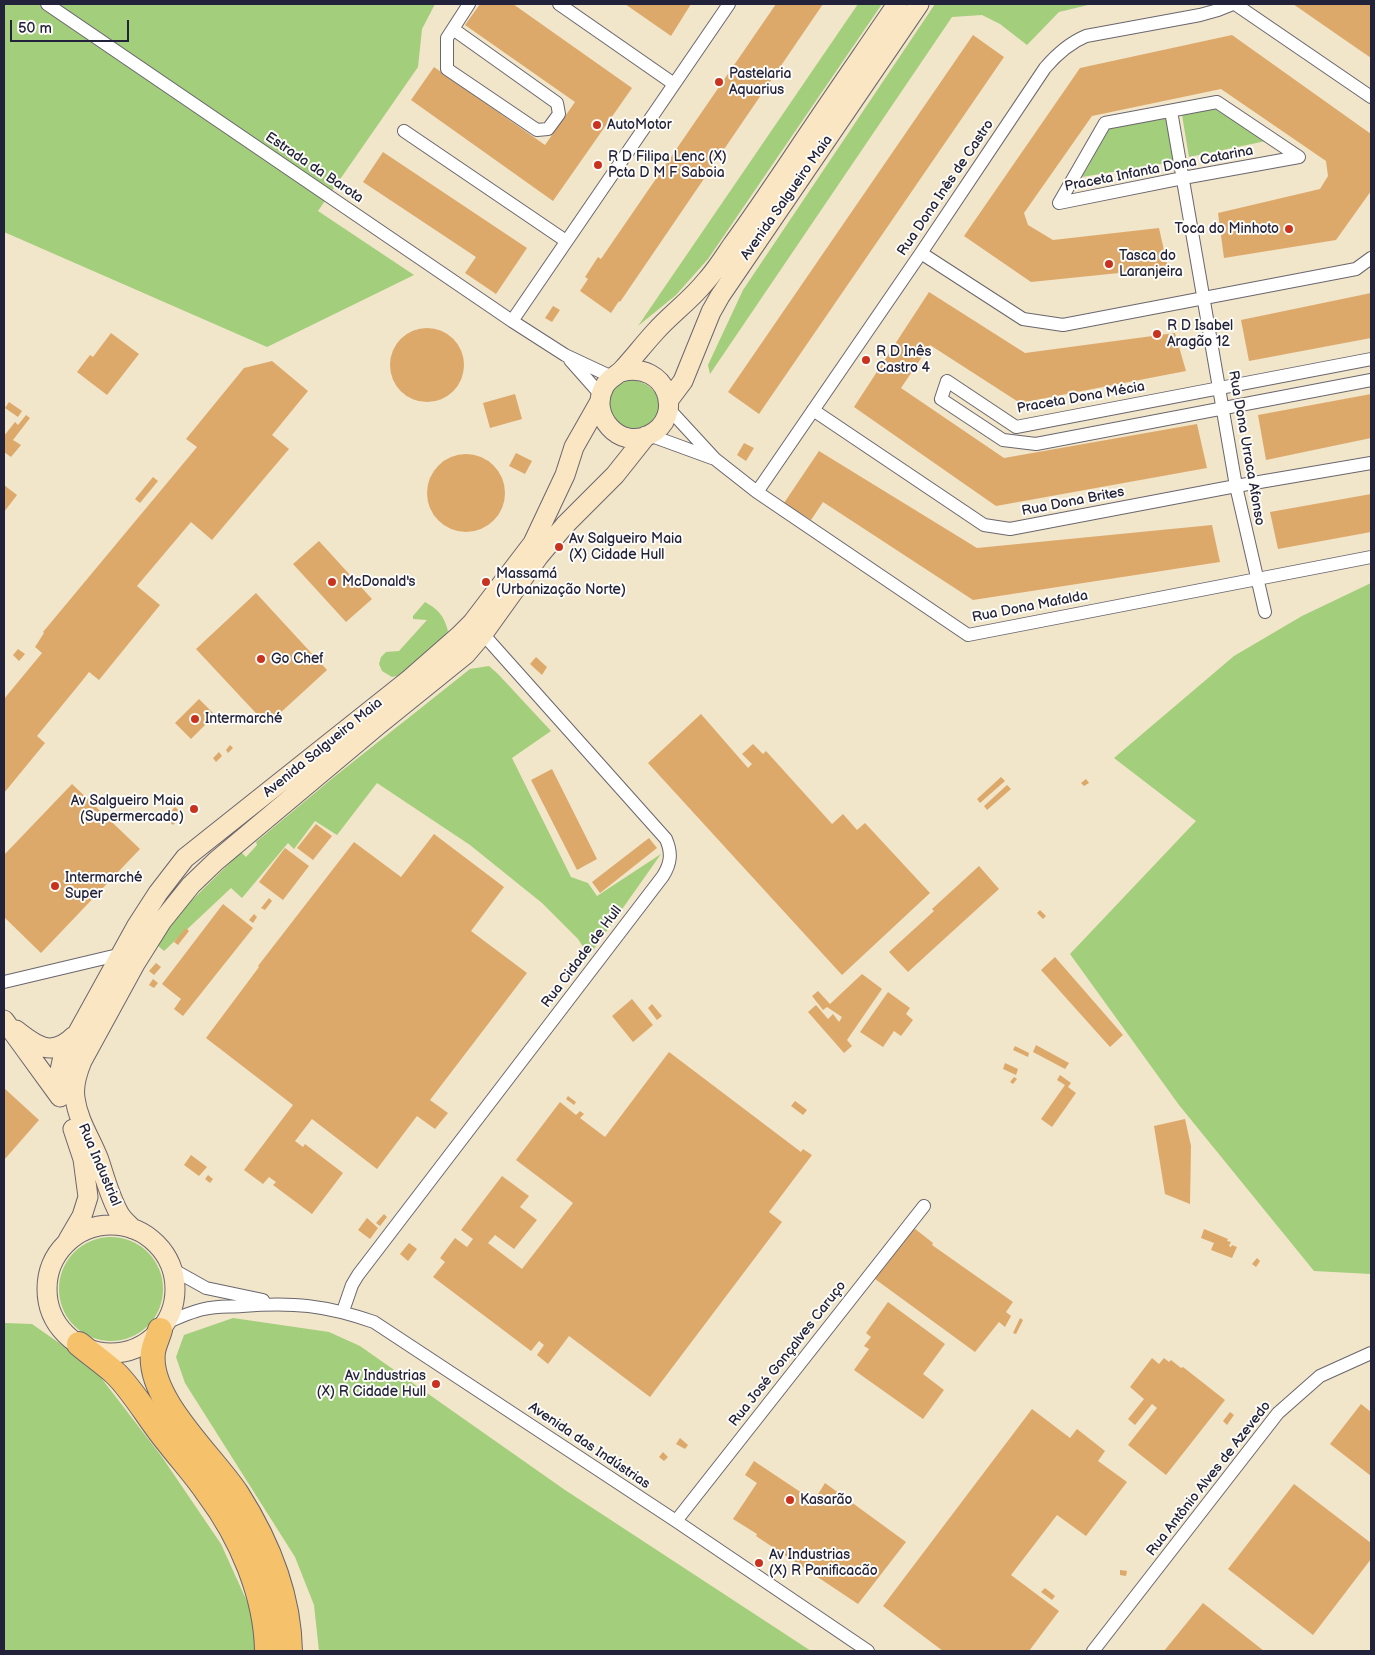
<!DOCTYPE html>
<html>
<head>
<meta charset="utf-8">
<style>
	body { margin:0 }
	#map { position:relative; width:1375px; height:1655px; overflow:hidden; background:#f1e5ca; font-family:"Balsamiq Sans",sans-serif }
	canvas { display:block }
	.frame { position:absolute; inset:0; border:5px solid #22223b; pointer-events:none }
	.scale { position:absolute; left:10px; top:20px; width:119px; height:22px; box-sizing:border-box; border:2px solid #22223b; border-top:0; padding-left:6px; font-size:15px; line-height:18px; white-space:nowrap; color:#22223b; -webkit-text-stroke:4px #fdfcf7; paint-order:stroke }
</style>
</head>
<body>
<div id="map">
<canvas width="1375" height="1655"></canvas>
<div class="frame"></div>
<div class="scale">50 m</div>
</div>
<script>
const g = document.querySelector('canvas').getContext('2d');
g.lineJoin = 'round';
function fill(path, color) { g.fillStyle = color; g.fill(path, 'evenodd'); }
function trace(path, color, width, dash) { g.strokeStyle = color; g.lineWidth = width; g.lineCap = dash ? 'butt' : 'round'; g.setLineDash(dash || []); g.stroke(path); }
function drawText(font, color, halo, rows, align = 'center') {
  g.font = font + ' "Balsamiq Sans",sans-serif'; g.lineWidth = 4; g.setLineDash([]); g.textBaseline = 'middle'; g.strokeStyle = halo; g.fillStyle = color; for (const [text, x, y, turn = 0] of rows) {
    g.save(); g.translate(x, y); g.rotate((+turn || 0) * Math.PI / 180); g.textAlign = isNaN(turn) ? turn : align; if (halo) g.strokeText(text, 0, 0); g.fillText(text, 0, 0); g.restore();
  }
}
const green = new Path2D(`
	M4,4H435L422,29L418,67L318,211L414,275L267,347L4,232Z
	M858,4H882L708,259L676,295L638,326Z
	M935,4H1092L1059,12L1027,45L1000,24L982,15L952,17L710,374L708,365L743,290Z
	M1215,109L1266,141L1189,157L1182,115Z
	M1171,116L1179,161L1082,177L1111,126Z
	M633,380C654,383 669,404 652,421C649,424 647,428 643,429C639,430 632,430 627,430L610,415C609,395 611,384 633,380Z
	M1371,583V1274L1314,1271L1179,1105L1070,954L1196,821L1114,758L1234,656L1302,616Z
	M425,602C439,610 444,616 448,631L435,647L406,674L392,677L382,671L379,664L381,657L386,652L399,651L427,620L413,619V616Z
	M489,666L498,674L551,731L512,758L571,877L588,883L597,896L661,854L589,956L578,939L542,903L470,845L377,783L337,835L315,821L294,849L288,843L242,898L231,888L164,951L156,944L191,901L241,852L246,857L257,845L256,842L334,777L470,669Z
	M59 1289a52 52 0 1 1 104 0a52 52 0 1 1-104 0Z
	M233,1318L329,1332L360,1346L565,1490L811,1651H319L314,1605L295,1557L185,1383L176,1357L184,1335Z
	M4,1323L32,1324L92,1366L162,1457L221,1544L250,1608L259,1651H4Z`);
const building = new Path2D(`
	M480,4H513L632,88L553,201L411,100L434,67L545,145L575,102L465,25Z
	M625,4H691L671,36Z
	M776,4H823L620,302L619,301L611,313L580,291L588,279L585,277L598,257L601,259L605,253Z
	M1293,4H1371V58Z
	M973,35L1004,57L759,414L728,392Z
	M1232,35L1371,134V191L1336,240L1224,258L1218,213L1320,189L1328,176L1326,161L1221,89L1092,116L1024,213L1028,225L1053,240L1159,228L1168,268L1031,282L964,236L1080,68Z
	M383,152L527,248L496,294L465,273L476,257L363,182Z
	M929,292L1025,353L1175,333L1186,371L1020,403L930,345L901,388L1004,458L1197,424L1207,468L996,506L854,407Z
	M1371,293V338L1249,361L1241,320Z
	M553,306L560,310L552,322L545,318Z
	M390 365a37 37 0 1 1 74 0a37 37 0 1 1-74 0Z
	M111,333L139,354L107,395L77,372L90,355L93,357Z
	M272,361L308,391L272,435L289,449L212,540L191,522L137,586L160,605L99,680L89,672L82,681L37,736L45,743L4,793V699L42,653L35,647L44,633L43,632L197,447L186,439L244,368Z
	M515,394L522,419L490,428L483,403Z
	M1371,394V438L1266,460L1258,415Z
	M9,402L22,411L18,417L5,408Z
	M26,415L30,418L13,440L21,445L11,457L4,452V436L15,422L18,425Z
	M744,443L754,448L746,461L737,455Z
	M819,451L977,548L1212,525L1220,562L973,600L823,502L811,520L784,503Z
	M516,453L532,461L525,474L509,466Z
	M427 493a39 39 0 1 1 78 0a39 39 0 1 1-78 0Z
	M153,477L158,481L140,503L135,499Z
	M4,485L17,495L4,512Z
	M1371,494V532L1278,549L1270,512Z
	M319,541L372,599L346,622L293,564Z
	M256,593L327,670L267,725L196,649Z
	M18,649L25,654L19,661L13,655Z
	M536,657L547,667L542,675L530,664Z
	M199,699L215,715L191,739L175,723Z
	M701,714L748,768L752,764L742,754L753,744L763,754L766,751L832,824L843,814L857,830L865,823L930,893L842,975L648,763Z
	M230,745L233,748L228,753L226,750Z
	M219,752L222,756L216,762L213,758Z
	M552,769L597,859L577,870L531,780Z
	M1001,777L1005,781L980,803L977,799Z
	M1086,779L1089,783L1084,786L1081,783Z
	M72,784L140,849L41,953L4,917V855Z
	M1007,785L1011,789L987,810L984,806Z
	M175,807L183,814L173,825L165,817Z
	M316,824L332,836L313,860L297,848Z
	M434,834L504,887L471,931L527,973L430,1100L448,1113L435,1129L417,1116L377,1169L312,1119L295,1141L303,1147L305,1144L343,1173L312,1214L273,1185L276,1182L269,1177L263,1184L244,1170L293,1105L206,1038L259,967L258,966L354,842L401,877Z
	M649,838L657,848L600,893L592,882Z
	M285,848L309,866L283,900L259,882Z
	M979,866L999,889L908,972L889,952L934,911L932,909Z
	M269,898L272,901L265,910L261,908Z
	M223,904L253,928L183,1016L174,1009L181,999L162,984Z
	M1040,910L1046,916L1043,919L1037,913Z
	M254,914L257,917L253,923L249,920Z
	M186,928L189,931L178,945L174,942Z
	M1055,957L1123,1035L1110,1047L1041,970Z
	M156,963L161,967L154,975L149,971Z
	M862,974L882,989L847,1040L852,1046L844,1053L808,1012L816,1005L828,1019L833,1014L839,1022L842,1017L827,1007L823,1010L812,996L818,991L830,1004Z
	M153,979L158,983L154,988L149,985Z
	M888,992L910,1008L906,1014L913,1020L901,1036L894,1031L883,1047L860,1032Z
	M632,999L653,1025L633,1042L612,1016Z
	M652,1004L662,1016L657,1020L648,1008Z
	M1036,1045L1069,1063L1065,1069L1033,1052Z
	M1015,1046L1029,1053L1028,1057L1013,1050Z
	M669,1052L801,1152L803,1149L812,1155L769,1212L782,1222L650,1397L569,1336L548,1364L537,1355L544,1345L539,1341L531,1351L433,1277L445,1262L440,1258L455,1238L467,1247L473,1239L461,1230L502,1176L529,1196L520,1207L537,1220L514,1249L495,1235L488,1243L522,1269L573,1203L516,1160L560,1102L576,1115L580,1111L584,1114L580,1118L605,1137Z
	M1005,1063L1018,1069L1016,1075L1003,1069Z
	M1060,1075L1071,1083L1068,1087L1076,1093L1052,1127L1041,1119L1065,1085L1057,1080Z
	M1014,1077L1017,1079L1013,1084L1010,1082Z
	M4,1088L39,1120L4,1160Z
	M568,1096L576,1102L574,1105L566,1099Z
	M795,1101L807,1110L803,1115L791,1106Z
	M1185,1119L1191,1146L1190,1204L1165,1194L1154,1126Z
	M191,1155L207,1167L199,1176L184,1165Z
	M208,1175L213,1179L210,1183L205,1179Z
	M384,1214L387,1217L380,1226L376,1223Z
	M367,1218L378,1228L370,1239L358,1230Z
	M914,1228L933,1243L932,1245L1013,1302L1006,1312L1011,1316L1005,1327L999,1322L975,1352L875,1279Z
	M1204,1229L1228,1239L1227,1241L1231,1242L1229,1246L1231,1247L1232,1245L1237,1247L1232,1258L1211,1250L1214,1243L1201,1238Z
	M409,1243L417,1249L408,1261L400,1254Z
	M1257,1258L1260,1261L1256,1267L1252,1264Z
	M888,1302L945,1344L923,1374L944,1390L923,1419L854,1370L869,1349L864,1346L871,1337L866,1333Z
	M1020,1318L1023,1320L1016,1334L1013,1333Z
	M1152,1358L1159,1364L1164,1358L1169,1362L1171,1360L1181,1368L1183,1367L1225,1400L1166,1475L1128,1445L1157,1408L1152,1404L1135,1425L1128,1419L1144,1399L1130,1387Z
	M1361,1404L1371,1412V1476L1330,1444Z
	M1032,1409L1070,1438L1077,1429L1105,1451L1098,1461L1127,1482L1086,1536L1057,1515L1011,1575L1059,1611L1029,1651H943L883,1606Z
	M1230,1412L1234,1415L1227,1425L1223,1421Z
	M680,1438L688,1445L685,1449L676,1444Z
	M663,1452L668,1457L664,1461L659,1457Z
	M754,1461L814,1501L825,1483L906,1542L858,1604L756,1536L757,1534L733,1519L757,1483L745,1475Z
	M1294,1484L1371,1543V1559L1313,1635L1228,1569Z
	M1120,1570L1127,1571L1126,1576L1120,1575Z
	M1045,1588L1055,1596L1052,1600L1041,1592Z
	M1203,1603L1264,1651H1164Z`);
const street = new Path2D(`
	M47,4L512,321L565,355L612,377
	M559,4L674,84
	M1235,4L1371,97
	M453,29L557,103L559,114L548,129L537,130L447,69V38L469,4
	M1217,102L1299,157L1183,178L1059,203L1105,123Z
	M1171,111L1236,486L1265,612
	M404,131L566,241
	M921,253L1023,319L1063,325L1356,269L1371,258
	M512,321L729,4
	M1371,359L1016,427L947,381L941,399L1003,440L1036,444L1371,380
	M570,360L601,395
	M668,408L715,459L757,492L968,635L1371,557
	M813,410L984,525L1010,529L1236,486L1371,463
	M649,435L712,458
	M757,492L921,253L1045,68C1057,54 1069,43 1086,36L1200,15L1218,10L1233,4
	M4,982L122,954
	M172,1269L206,1288L263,1300
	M343,1311L352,1285L358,1275L663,876C671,863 672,853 666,839L483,634
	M164,1324C177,1318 190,1312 204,1309C216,1306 229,1307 242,1306C293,1302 325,1305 374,1322L676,1521L868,1651
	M676,1521L924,1206
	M1093,1651L1278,1413L1320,1376L1371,1353`);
const secondary = new Path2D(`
	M621,372C667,360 686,417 649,435C619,450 589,415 604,387C608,378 617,376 623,369C634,357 644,344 655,332C671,314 691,300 706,281C716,270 724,257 733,244C752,218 770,191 789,163C824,110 861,57 897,4
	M668,401L683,381L711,312L720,296L919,4
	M4,1020L60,1097
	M16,1030C36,1046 52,1058 74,1036
	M60,1096L58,1080L62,1061L136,927L158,893L185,858L410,679L459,636L472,623L533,543L565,475L574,447L599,403
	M47 1289a64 64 0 1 1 128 0a64 64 0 1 1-128 0Z
	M133,1229C129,1225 123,1220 120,1215C110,1198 105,1178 99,1160C91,1139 78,1121 75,1098C73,1085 77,1073 82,1061L135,964L162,921L191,885L216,861L377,726L466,654L483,634L539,556L565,525L615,475L646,436
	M68,1240L82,1216L88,1197L83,1159L73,1129`);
const highway = new Path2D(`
	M160,1330C158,1337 154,1345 153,1352C147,1399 212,1456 237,1494C267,1541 289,1595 290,1651
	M79,1344C91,1354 104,1363 115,1373C133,1390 151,1422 168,1442C181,1459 196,1475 208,1493C241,1537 266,1595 267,1651`);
const markers = [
	[719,82,5,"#c8321e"],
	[597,125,5,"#c8321e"],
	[598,165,5,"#c8321e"],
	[1289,229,5,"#c8321e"],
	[1109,264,5,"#c8321e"],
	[1157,334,5,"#c8321e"],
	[866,360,5,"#c8321e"],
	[559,547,5,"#c8321e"],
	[332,582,5,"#c8321e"],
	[486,582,5,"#c8321e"],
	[261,659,5,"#c8321e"],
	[195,719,5,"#c8321e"],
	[194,809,5,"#c8321e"],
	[55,886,5,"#c8321e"],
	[436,1384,5,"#c8321e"],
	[790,1500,5,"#c8321e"],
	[759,1563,5,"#c8321e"]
];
const poiNames = [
	["Pastelaria",729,74],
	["Aquarius",729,90],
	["AutoMotor",607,125],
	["R D Filipa Lenc (X)",608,157],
	["Pcta D M F Saboia",608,173],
	["Toca do Minhoto",1279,229,"right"],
	["Tasca do",1119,256],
	["Laranjeira",1119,272],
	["R D Isabel",1167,326],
	["Aragão 12",1167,342],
	["R D Inês",876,352],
	["Castro 4",876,368],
	["Av Salgueiro Maia",569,539],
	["(X) Cidade Hull",569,555],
	["Massamá",496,574],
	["(Urbanização Norte)",496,590],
	["McDonald's",342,582],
	["Go Chef",271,659],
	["Intermarché",205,719],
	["Av Salgueiro Maia",184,801,"right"],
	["(Supermercado)",184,817,"right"],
	["Intermarché",65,878],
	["Super",65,894],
	["Av Industrias",426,1376,"right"],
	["(X) R Cidade Hull",426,1392,"right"],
	["Kasarão",800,1500],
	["Av Industrias",769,1555],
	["(X) R Panificacão",769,1571]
];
const streetNames = [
	["Estrada da Barota",314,168,34],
	["Praceta Infanta Dona Catarina",1159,169,-11],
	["Rua Dona Inês de Castro",946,188,-56],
	["Avenida Salgueiro Maia",787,198,-55],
	["Praceta Dona Mécia",1081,398,-10],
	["Rua Dona Urraca Afonso",1246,448,80],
	["Rua Dona Brites",1073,502,-11],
	["Rua Dona Mafalda",1030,607,-11],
	["Avenida Salgueiro Maia",323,748,-39],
	["Rua Cidade de Hull",582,957,-53],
	["Rua Industrial",99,1165,67],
	["Rua José Gonçalves Caruço",788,1354,-52],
	["Avenida das Indústrias",589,1446,34],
	["Rua Antônio Alves de Azevedo",1209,1479,-52]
];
fill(green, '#a3ce7b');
fill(building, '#dda96b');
trace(street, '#6a666d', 14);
trace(secondary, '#6a666d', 21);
trace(highway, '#6a666d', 26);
trace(street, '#fff', 12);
trace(secondary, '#fbe6c4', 19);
trace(highway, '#f5c16b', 24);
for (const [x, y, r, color] of markers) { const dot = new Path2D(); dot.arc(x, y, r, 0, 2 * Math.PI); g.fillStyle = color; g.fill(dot); trace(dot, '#fdfcf7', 2); }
drawText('14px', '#22223b', '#fdfcf7', poiNames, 'left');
drawText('14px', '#22223b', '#fdfcf7', streetNames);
</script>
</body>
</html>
